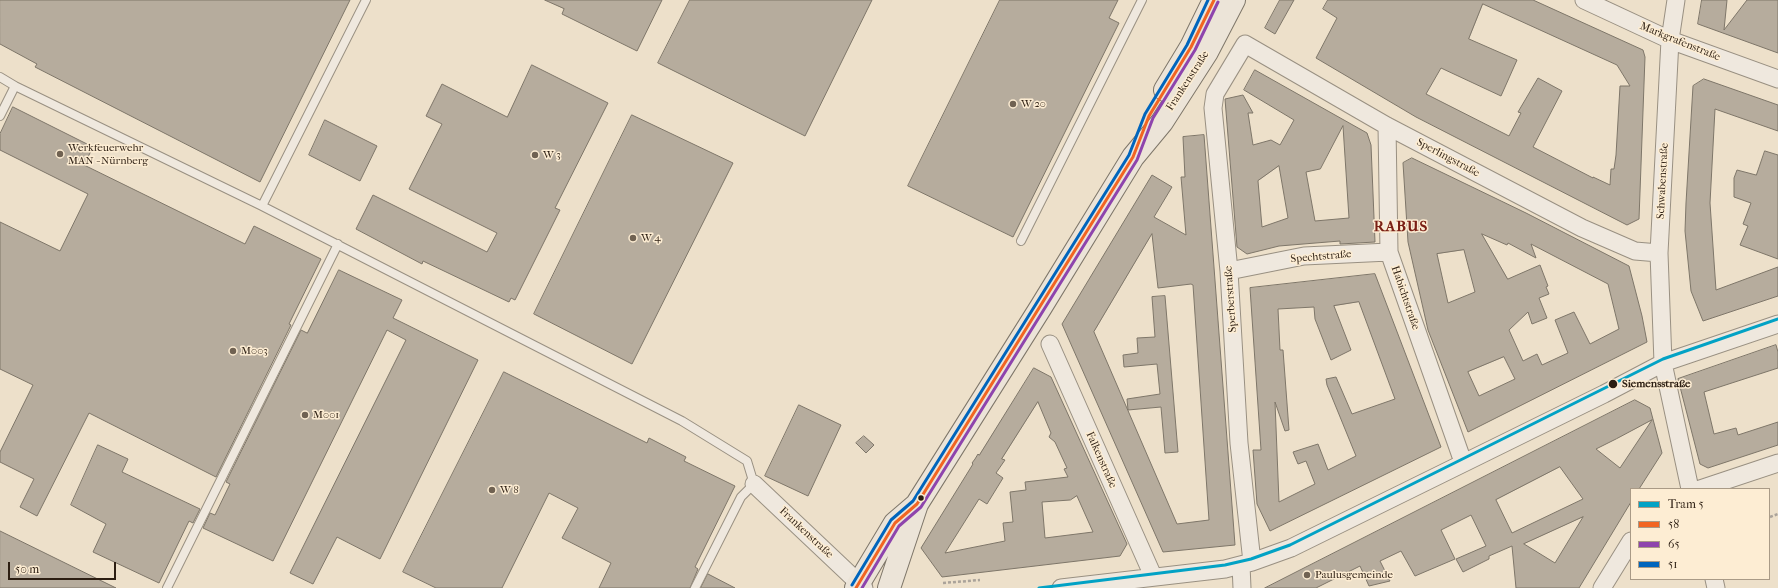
<!DOCTYPE html>
<html>
<head>
<meta charset="utf-8">
<style>
	body { margin:0 }
	#map { position:relative; width:1778px; height:588px; overflow:hidden; background:#ede0ca; font-family:"IM FELL French Canon",serif }
	canvas { display:block }
	.legend { position:absolute; left:1630px; top:488px; width:140px; height:92px; box-sizing:border-box; background:#fdedd3; border:1px solid #a99a86; margin:0; padding:5px 7px; list-style:none; font-size:12px; color:#2c1e12 }
	.legend li { display:flex; align-items:center; gap:8px; height:20px }
	.legend b { width:20px; border:1px solid #a99a86 }
	.scale { position:absolute; left:8px; top:562px; width:108px; height:18px; box-sizing:border-box; border:2px solid #2c1e12; border-top:0; padding-left:5px; font-size:12px; line-height:14px; white-space:nowrap; color:#2c1e12; -webkit-text-stroke:3px #fdedd3; paint-order:stroke }
</style>
</head>
<body>
<div id="map">
<canvas width="1778" height="588"></canvas>
<ul class="legend">
<li><b style="height:5px;background:#02a2c5"></b>Tram 5</li>
<li><b style="height:5px;background:#f26522"></b>58</li>
<li><b style="height:5px;background:#8e44ad"></b>65</li>
<li><b style="height:5px;background:#0065bd"></b>51</li>
</ul>
<div class="scale">50 m</div>
</div>
<script>
const g = document.querySelector('canvas').getContext('2d');
g.lineJoin = 'round';
function fill(path, color) { g.fillStyle = color; g.fill(path, 'evenodd'); }
function trace(path, color, width, dash) { g.strokeStyle = color; g.lineWidth = width; g.lineCap = dash ? 'butt' : 'round'; g.setLineDash(dash || []); g.stroke(path); }
function drawText(font, color, halo, rows, align = 'center') {
  g.font = font + ' "IM FELL French Canon",serif'; g.lineWidth = 3; g.setLineDash([]); g.textBaseline = 'middle'; g.strokeStyle = halo; g.fillStyle = color; for (const [text, x, y, turn = 0] of rows) {
    g.save(); g.translate(x, y); g.rotate((+turn || 0) * Math.PI / 180); g.textAlign = isNaN(turn) ? turn : align; if (halo) g.strokeText(text, 0, 0); g.fillText(text, 0, 0); g.restore();
  }
}
const building = new Path2D(`
	M0,0H350L260,182L35,67L37,64L0,44Z
	M545,0H662L637,51L562,14L564,9Z
	M690,0H872L805,136L658,63Z
	M1000,0H1118L1109,18L1119,23L1013,237L908,186Z
	M1280,0H1294L1275,34L1265,28Z
	M1328,0H1533L1643,50L1645,57L1639,219L1627,225L1416,117L1316,58L1337,18L1323,9ZM1483,4L1617,65L1630,86H1620L1616,155L1614,169H1611L1610,185L1593,177V178L1533,147L1562,91L1538,78L1518,112L1521,113L1509,136L1426,94L1441,68L1501,96L1517,60L1469,39Z
	M1702,0H1727L1724,30L1747,0H1778V53L1698,24Z
	M532,65L608,103L555,208L560,210L515,300L511,298L509,302L423,261L422,264L356,229L373,195L487,252L497,233L409,189L442,124L426,116L442,84L507,117Z
	M1255,70L1367,133L1371,145L1375,242L1340,244V241L1279,246L1247,254L1237,247L1225,99L1243,95L1253,113H1248L1253,145L1271,140L1280,145L1294,120L1244,90ZM1343,126L1349,218L1315,221L1306,172L1320,169ZM1279,166L1288,218L1262,227L1258,181Z
	M1704,79L1778,105V131L1715,109L1710,203L1716,290L1778,267V296L1703,321L1691,291L1685,231L1686,203L1693,86Z
	M13,107L93,147L84,165L245,244L254,226L321,259L289,324L291,325L216,477L89,413L37,516L20,507L34,479L0,462V452L33,385L0,369V222L60,251L88,194L0,150V134Z
	M632,115L733,163L632,364L534,314Z
	M325,120L377,146L360,181L309,155Z
	M1204,135L1235,545L1163,552L1062,324L1152,175L1172,187L1154,217L1186,235L1181,177H1185L1183,137ZM1152,234L1158,288L1191,284L1193,285L1209,520L1177,524L1094,332Z
	M1765,151L1778,155V259L1740,245L1748,226L1743,224L1751,203L1734,197V178L1737,170L1756,175Z
	M1412,158L1526,213L1629,266L1642,316L1647,342L1468,432L1428,330L1408,242L1403,163ZM1482,234L1507,245L1508,243L1536,258L1531,244L1608,284L1619,329L1590,344L1574,312L1555,320L1568,353L1542,365L1537,354L1523,361L1509,330L1528,312L1532,324L1547,318L1539,298L1549,294L1546,287L1548,286L1540,265L1508,279ZM1464,250L1475,292L1448,303L1437,254ZM1504,357L1515,379L1479,396L1468,372Z
	M339,270L402,300L393,318L478,360L380,559L337,537L313,584L290,573L406,340L387,330L273,561L203,528L210,513L215,515L230,484L226,482L301,330L307,333Z
	M1375,274L1441,447L1270,531L1257,504L1253,450H1261L1250,288ZM1359,302L1395,399L1352,414L1336,377L1326,379L1327,385L1356,456L1328,470L1318,444L1293,452L1298,464L1306,461L1315,484L1279,502L1275,402L1285,431L1289,430L1283,350H1280L1278,309L1314,307L1315,319L1331,360L1351,350L1334,306Z
	M1165,296L1178,452L1165,453L1161,407L1128,410L1127,399L1160,394L1157,364L1124,367L1123,355L1138,353L1137,338L1155,337L1152,297Z
	M1776,345L1778,352V368L1704,392L1714,434L1736,428L1738,435L1778,422V445L1708,468L1700,464L1678,379Z
	M1034,368L1051,377L1127,544L1120,556L942,577L921,548L973,464L972,463L975,459L978,454L979,455ZM1038,402L1051,433L1049,437L1055,442L1067,468L1064,469L1068,477L1025,482L1026,490L1010,492L1013,522L1003,523L1005,541L945,553L979,499L987,504L1003,478L996,473L1005,460L1002,459ZM1077,496L1093,532L1045,538L1042,502L1070,500Z
	M504,372L647,443L649,438L686,457L684,461L735,486L695,567L698,569L690,588H599L611,563L562,538L578,508L549,493L502,588H436L403,572Z
	M1635,400L1650,408L1662,453L1639,489H1631V502L1579,588H1516L1512,546L1489,556V559L1463,572L1456,559L1486,546L1471,515L1441,530L1455,559L1415,576L1401,551L1380,561L1390,581L1369,586L1360,566L1316,588H1265ZM1652,420L1620,468L1596,449L1616,439ZM1560,467L1583,499L1512,533L1496,500ZM1583,517L1555,563L1524,544Z
	M799,405L841,425L808,496L765,476Z
	M864,436L874,445L866,453L856,443Z
	M98,445L128,459L122,472L200,509L193,523L189,521L159,583L93,552L106,524L71,505Z
	M0,531L116,588H0Z
	M708,574L735,588H701Z`);
const path = new Path2D(`
	M1770,517L1778,514
	M943,583L980,580`);
const service = new Path2D(`
	M366,0L262,206L682,421L747,461L754,484L741,497L695,588
	M0,77L15,86
	M0,116L15,86L262,206
	M1021,241L1142,0
	M167,588L338,244`);
const minor = new Path2D(`
	M1584,0L1670,40L1778,79
	M1676,0L1670,40L1659,253L1663,363L1690,489
	M1387,126L1389,252L1463,462
	M1229,271L1304,256L1389,252
	M1050,344L1153,576
	M754,484L864,588
	M1700,489L1778,463
	M1252,562L1239,443L1229,271L1213,108L1215,94L1245,44L1387,126L1582,228L1635,251L1659,253
	M1241,565L1242,588
	M1714,579L1716,588
	M1061,588L1225,569L1252,562L1291,548L1604,394L1663,363L1778,324
	M1602,588L1631,541`);
const primary = new Path2D(`
	M1165,90L1191,47L1214,0
	M856,588L895,523L916,505
	M889,588L917,504L1041,307L1133,157L1162,122L1207,52L1234,0`);
const bus1 = new Path2D(`
	M856,588L895,523L917,504L1133,157L1149,116L1191,47L1214,0`);
const bus2 = new Path2D(`
	M862,588L899,526L921,507L1137,160L1153,118L1195,50L1218,2`);
const bus3 = new Path2D(`
	M852,585L891,520L913,501L1129,155L1145,114L1187,45L1208,0`);
const tram1 = new Path2D(`
	M1039,588L1225,565L1251,559L1290,545L1663,359L1778,319`);
const markers = [
	[1013,104,4,"#706252"],
	[60,154,4,"#706252"],
	[535,155,4,"#706252"],
	[633,238,4,"#706252"],
	[233,351,4,"#706252"],
	[1613,384,5,"#2c1e12"],
	[305,415,4,"#706252"],
	[492,490,4,"#706252"],
	[921,498,3.5,"#2c1e12"],
	[1307,575,4,"#706252"]
];
const streetNames = [
	["Markgrafenstraße",1680,42,22],
	["Frankenstraße",1188,81,-57],
	["Sperlingstraße",1448,158,28],
	["Schwabenstraße",1663,181,-87],
	["Spechtstraße",1321,257,-5],
	["Habichtstraße",1405,298,71],
	["Sperberstraße",1231,299,-94],
	["Falkenstraße",1101,460,66],
	["Frankenstraße",806,533,43]
];
const poiNames = [
	["W 20",1021,104],
	["Werkfeuerwehr",68,148],
	["MAN - Nürnberg",68,161],
	["W 3",543,155],
	["W 4",641,238],
	["M003",241,351],
	["M001",313,415],
	["W 8",500,490],
	["Paulusgemeinde",1315,575]
];
const stopNames = [
	["Siemensstraße",1622,384]
];
const districtNames = [
	["RABUS",1401,227]
];
fill(building, '#b6ac9d');
trace(building, '#7e7669', 1);
trace(service, '#999082', 10);
trace(minor, '#999082', 19);
trace(primary, '#7e7669', 24);
trace(path, '#aaa39a', 2.5, [3, 2]);
trace(service, '#efe8de', 8);
trace(minor, '#efe8de', 17);
trace(primary, '#ece4d8', 22);
trace(bus1, '#f26522', 3);
trace(bus2, '#8e44ad', 3);
trace(bus3, '#0065bd', 3);
trace(tram1, '#02a2c5', 3);
for (const [x, y, r, color] of markers) { const dot = new Path2D(); dot.arc(x, y, r, 0, 2 * Math.PI); g.fillStyle = color; g.fill(dot); trace(dot, '#fdedd3', 1.5); }
drawText('11px', '#2c1e12', '#fdedd3', streetNames);
drawText('11px', '#2c1e12', '#fdedd3', poiNames, 'left');
drawText('bold 11px', '#2c1e12', '#fdedd3', stopNames, 'left');
g.letterSpacing = '1px';
drawText('bold 15px', '#7a1f14', '#fdedd3', districtNames);
g.letterSpacing = '0px';
</script>
</body>
</html>
